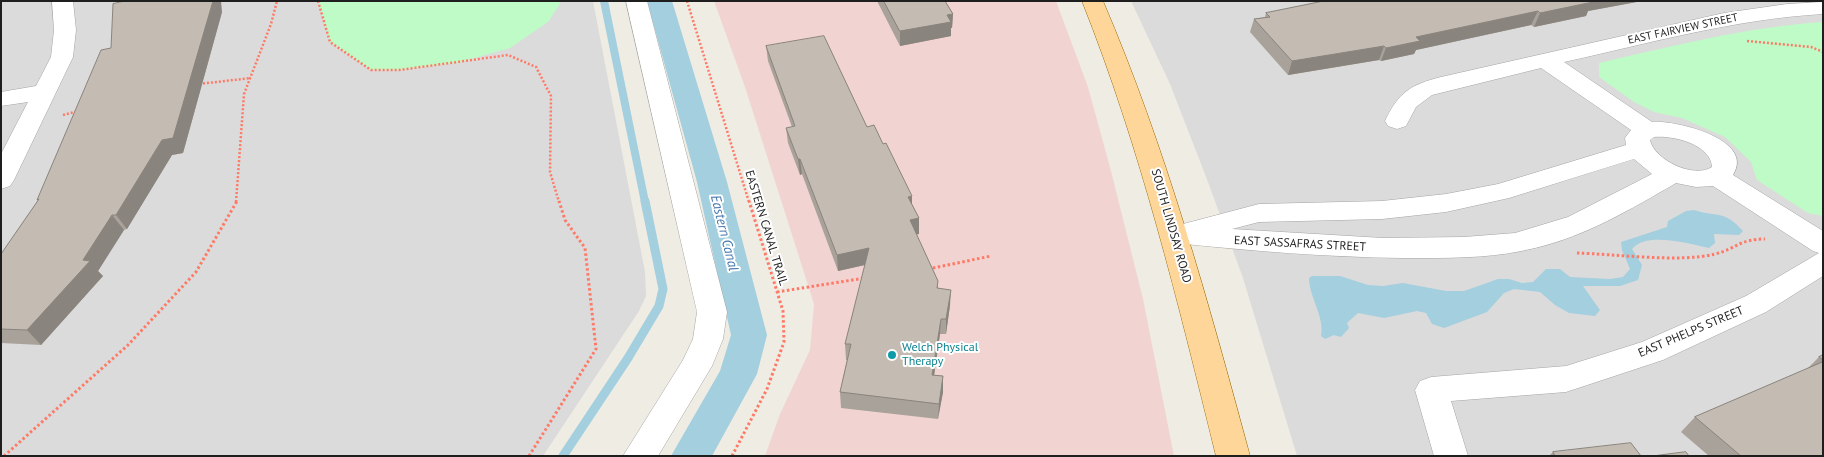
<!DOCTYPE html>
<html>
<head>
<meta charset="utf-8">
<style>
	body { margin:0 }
	#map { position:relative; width:1824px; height:457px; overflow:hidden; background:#efece4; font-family:"PT Sans",sans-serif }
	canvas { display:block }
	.frame { position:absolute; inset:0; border:2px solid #1e1e1e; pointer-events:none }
</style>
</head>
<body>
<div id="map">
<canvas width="1824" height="457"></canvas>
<div class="frame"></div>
</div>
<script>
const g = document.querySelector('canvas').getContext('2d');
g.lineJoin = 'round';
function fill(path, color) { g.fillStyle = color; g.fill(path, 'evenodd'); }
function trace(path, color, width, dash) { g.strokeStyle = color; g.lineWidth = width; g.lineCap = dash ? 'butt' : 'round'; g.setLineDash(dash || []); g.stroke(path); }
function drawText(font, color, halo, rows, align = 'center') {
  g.font = font + ' "PT Sans",sans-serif'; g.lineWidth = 4; g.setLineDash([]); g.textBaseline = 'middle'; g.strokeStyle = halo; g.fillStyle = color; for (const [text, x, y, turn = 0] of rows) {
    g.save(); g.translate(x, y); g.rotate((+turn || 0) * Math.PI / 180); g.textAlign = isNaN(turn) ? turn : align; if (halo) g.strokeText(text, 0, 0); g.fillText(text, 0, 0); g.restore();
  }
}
const residential = new Path2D(`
	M1,1H593L645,272L646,296L639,311L543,456H1Z
	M1131,1H1823V456H1297L1243,278L1208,182L1170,84Z`);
const commercial = new Path2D(`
	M714,1H1056L1088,87L1111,171L1143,299L1174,456H765L780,414L810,350L814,304L745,87Z`);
const park = new Path2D(`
	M318,1H559L560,4L548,22L510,48L457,63L399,70H371L330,42Z
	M1823,22V216L1808,213L1757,180L1751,162L1725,137L1682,118L1654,112L1634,102L1599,77V63C1673,46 1746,27 1823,22Z`);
const water = new Path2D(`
	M1694,210C1718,218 1723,209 1743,231L1739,235L1714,234L1715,243L1709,248C1691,244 1646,231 1632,249L1642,265L1638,280L1620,286H1583L1600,310L1595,316L1569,313L1555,305L1540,292L1514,289L1504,293L1487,312L1444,328L1432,324L1426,313L1417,311L1384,318L1358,313L1347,323L1349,328L1341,337L1334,335L1325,339L1321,336C1325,317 1309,297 1309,278L1312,276H1340L1368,285L1383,286L1403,283L1446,291H1464L1498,279H1509L1522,283L1533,282L1546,269H1560L1570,277L1610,279L1623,277L1630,269L1622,250L1621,242L1667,227L1668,221L1686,211Z`);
const streamFar1 = new Path2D(`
	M604,1L645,202`);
const stream = new Path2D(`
	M563,456L628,358L659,306L663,289L645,201`);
const canal = new Path2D(`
	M647,1H672L727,182L767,335L757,374L712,456H671L720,371L731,335L697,182Z`);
const pathFar1 = new Path2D(`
	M318,1L330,42L371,70H399L508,55L536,67L551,96L550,172L559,202
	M687,1L749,202
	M1747,41L1811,47L1823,52
	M199,84L251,78
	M63,115L78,111
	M236,202L244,94L271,24L277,1`);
const path = new Path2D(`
	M1577,253C1615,254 1680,263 1715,254C1736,249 1739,239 1765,239
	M928,269L991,256
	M777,292L865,278
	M4,456L128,345L196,272L237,201
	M529,456L596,349L585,248L565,220L559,201
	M732,456L767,389L784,342L783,311L749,201`);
const minor = new Path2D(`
	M52,1H73L76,30L73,57L14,180L10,186L1,189V154L28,102L1,106V92L36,86L51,57L54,30Z
	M626,1H647L727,312L723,339L712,366L658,456H623L683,360L693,339L697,312Z
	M1823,2V14C1735,19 1650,43 1564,62L1652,122C1675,120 1756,139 1733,175L1823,231V276L1766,312L1663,360L1566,392L1451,401L1468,456H1434L1415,390L1420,381L1431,377L1566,366L1642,342L1746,296L1819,253L1813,251L1713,186L1696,187L1676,183C1631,209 1586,236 1535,248C1492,259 1447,258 1403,258C1327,257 1252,251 1176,243L1166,240L1162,233L1166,226L1183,224L1259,204L1382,201L1446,194L1498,184L1626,145L1625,138L1631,130L1541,68L1432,95L1416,107L1406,126L1397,129L1388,126L1385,121C1399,92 1410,85 1441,77L1724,13L1787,4ZM1654,137C1672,135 1711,144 1712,167C1694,179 1654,160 1650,140ZM1634,159L1652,174L1568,217L1515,233L1464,237L1383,238L1232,229L1259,222L1382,219L1446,212L1509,198Z`);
const major = new Path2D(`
	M1082,1H1103C1166,148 1208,301 1250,456H1216C1178,302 1141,149 1082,1Z`);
const wall = new Path2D(`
	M877,1H945L953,14L952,28H951V36L900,46Z
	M1324,1H1642L1588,11L1586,16L1534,27L1531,25L1416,50L1414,54L1381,61L1379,60L1288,75L1250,32L1254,19L1265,17L1266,13Z
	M222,12L183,153L172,155L127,229L124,230L98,271L103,276L41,345L1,343V254L38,201L37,200L111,48Z
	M766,46L867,127L912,204L919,218V234H916L938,281V288L950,305L946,334H940L934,375L943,376V392L938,419L841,408L840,392L847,360H846L845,344L865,265L838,271L802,174L800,175L788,143L786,128L792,127L768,61Z
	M1823,355V456H1709L1681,432L1695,417L1807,369L1819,357Z
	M1553,452L1641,456H1549Z`);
const shadedWall = new Path2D(`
	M213,1H221L222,12L183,153L172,155L127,229L116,215L162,140Z
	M1587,1H1642L1588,11L1586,16L1534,27L1540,13Z
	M1538,11L1531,25L1416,50L1414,54L1381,61L1386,48L1416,37Z
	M953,14L952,28H951V36L900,46V31L947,15Z
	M1384,46L1379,60L1288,75L1292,61Z
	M798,159H800L802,174L800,175Z
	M912,196V212L908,197Z
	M112,215L124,230L98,271L103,276L41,345L27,330Z
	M919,218V234L910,236V220Z
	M869,248V264L838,271L837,255Z
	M951,290L950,305L946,334V319Z
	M941,319L940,334L932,390V375Z
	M943,376V392L938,419L939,404Z`);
const building = new Path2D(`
	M125,1H213L173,138L162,140L116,215H112L83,260L90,261L27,330L1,329V254L39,199L37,200L101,50L111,48L113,4Z
	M884,1H945L953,14L947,15L951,22L900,31Z
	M1324,1H1591L1593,2L1540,13L1538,11L1416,37L1420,41L1386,48L1384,46L1292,61L1254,19L1270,17L1266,13Z
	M824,36L867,127L874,125L883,144L886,143L912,196L908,197L919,218L910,220L938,281L937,288L951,290L946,319H941L932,375L943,376L939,404L840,392L851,344H845L869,248L837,255L800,159H798L786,128L795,126L766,46Z
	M1823,355V360L1819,357Z
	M1823,362V456H1741L1695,417Z
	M1631,443L1641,456H1555L1553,452Z
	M1686,452L1689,456H1653Z`);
const markers = [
	[892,355,5,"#0f9aa8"]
];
const farStreetnames = [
	["EAST FAIRVIEW STREET",1683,29,-12]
];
const streetNames = [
	["SOUTH LINDSAY ROAD",1171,226,74],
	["EASTERN CANAL TRAIL",766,228,73],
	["EAST SASSAFRAS STREET",1300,244,3],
	["EAST PHELPS STREET",1691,332,-23]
];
const cultureNames = [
	["Welch Physical",902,348],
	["Therapy",902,362]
];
const waterNames = [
	["Eastern Canal",724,233,76]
];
fill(residential, '#dcdbdb');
fill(commercial, '#f1d4d2');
fill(park, '#bffbc6');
fill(water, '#a3cfdf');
trace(streamFar1, '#a3cfdf', 8);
trace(stream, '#a3cfdf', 9);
fill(canal, '#a3cfdf');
trace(minor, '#a5a5a5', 1);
trace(major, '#986a00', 1);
trace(pathFar1, '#fe7a66', 2.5, [2, 2]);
trace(path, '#fe7a66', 3, [2.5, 2.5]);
fill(minor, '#fff');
fill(major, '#ffd69a');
fill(wall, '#a9a29a');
fill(shadedWall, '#89847d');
fill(building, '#c4bcb3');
trace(building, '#89847d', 1);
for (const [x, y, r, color] of markers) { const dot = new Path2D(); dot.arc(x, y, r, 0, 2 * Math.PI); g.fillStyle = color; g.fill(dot); trace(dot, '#fff', 2); }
drawText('11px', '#1e1e1e', '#fff', farStreetnames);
drawText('12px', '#1e1e1e', '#fff', streetNames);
drawText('12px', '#0d838f', '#fff', cultureNames, 'left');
drawText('italic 14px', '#4779b1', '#fff', waterNames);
</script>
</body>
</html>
